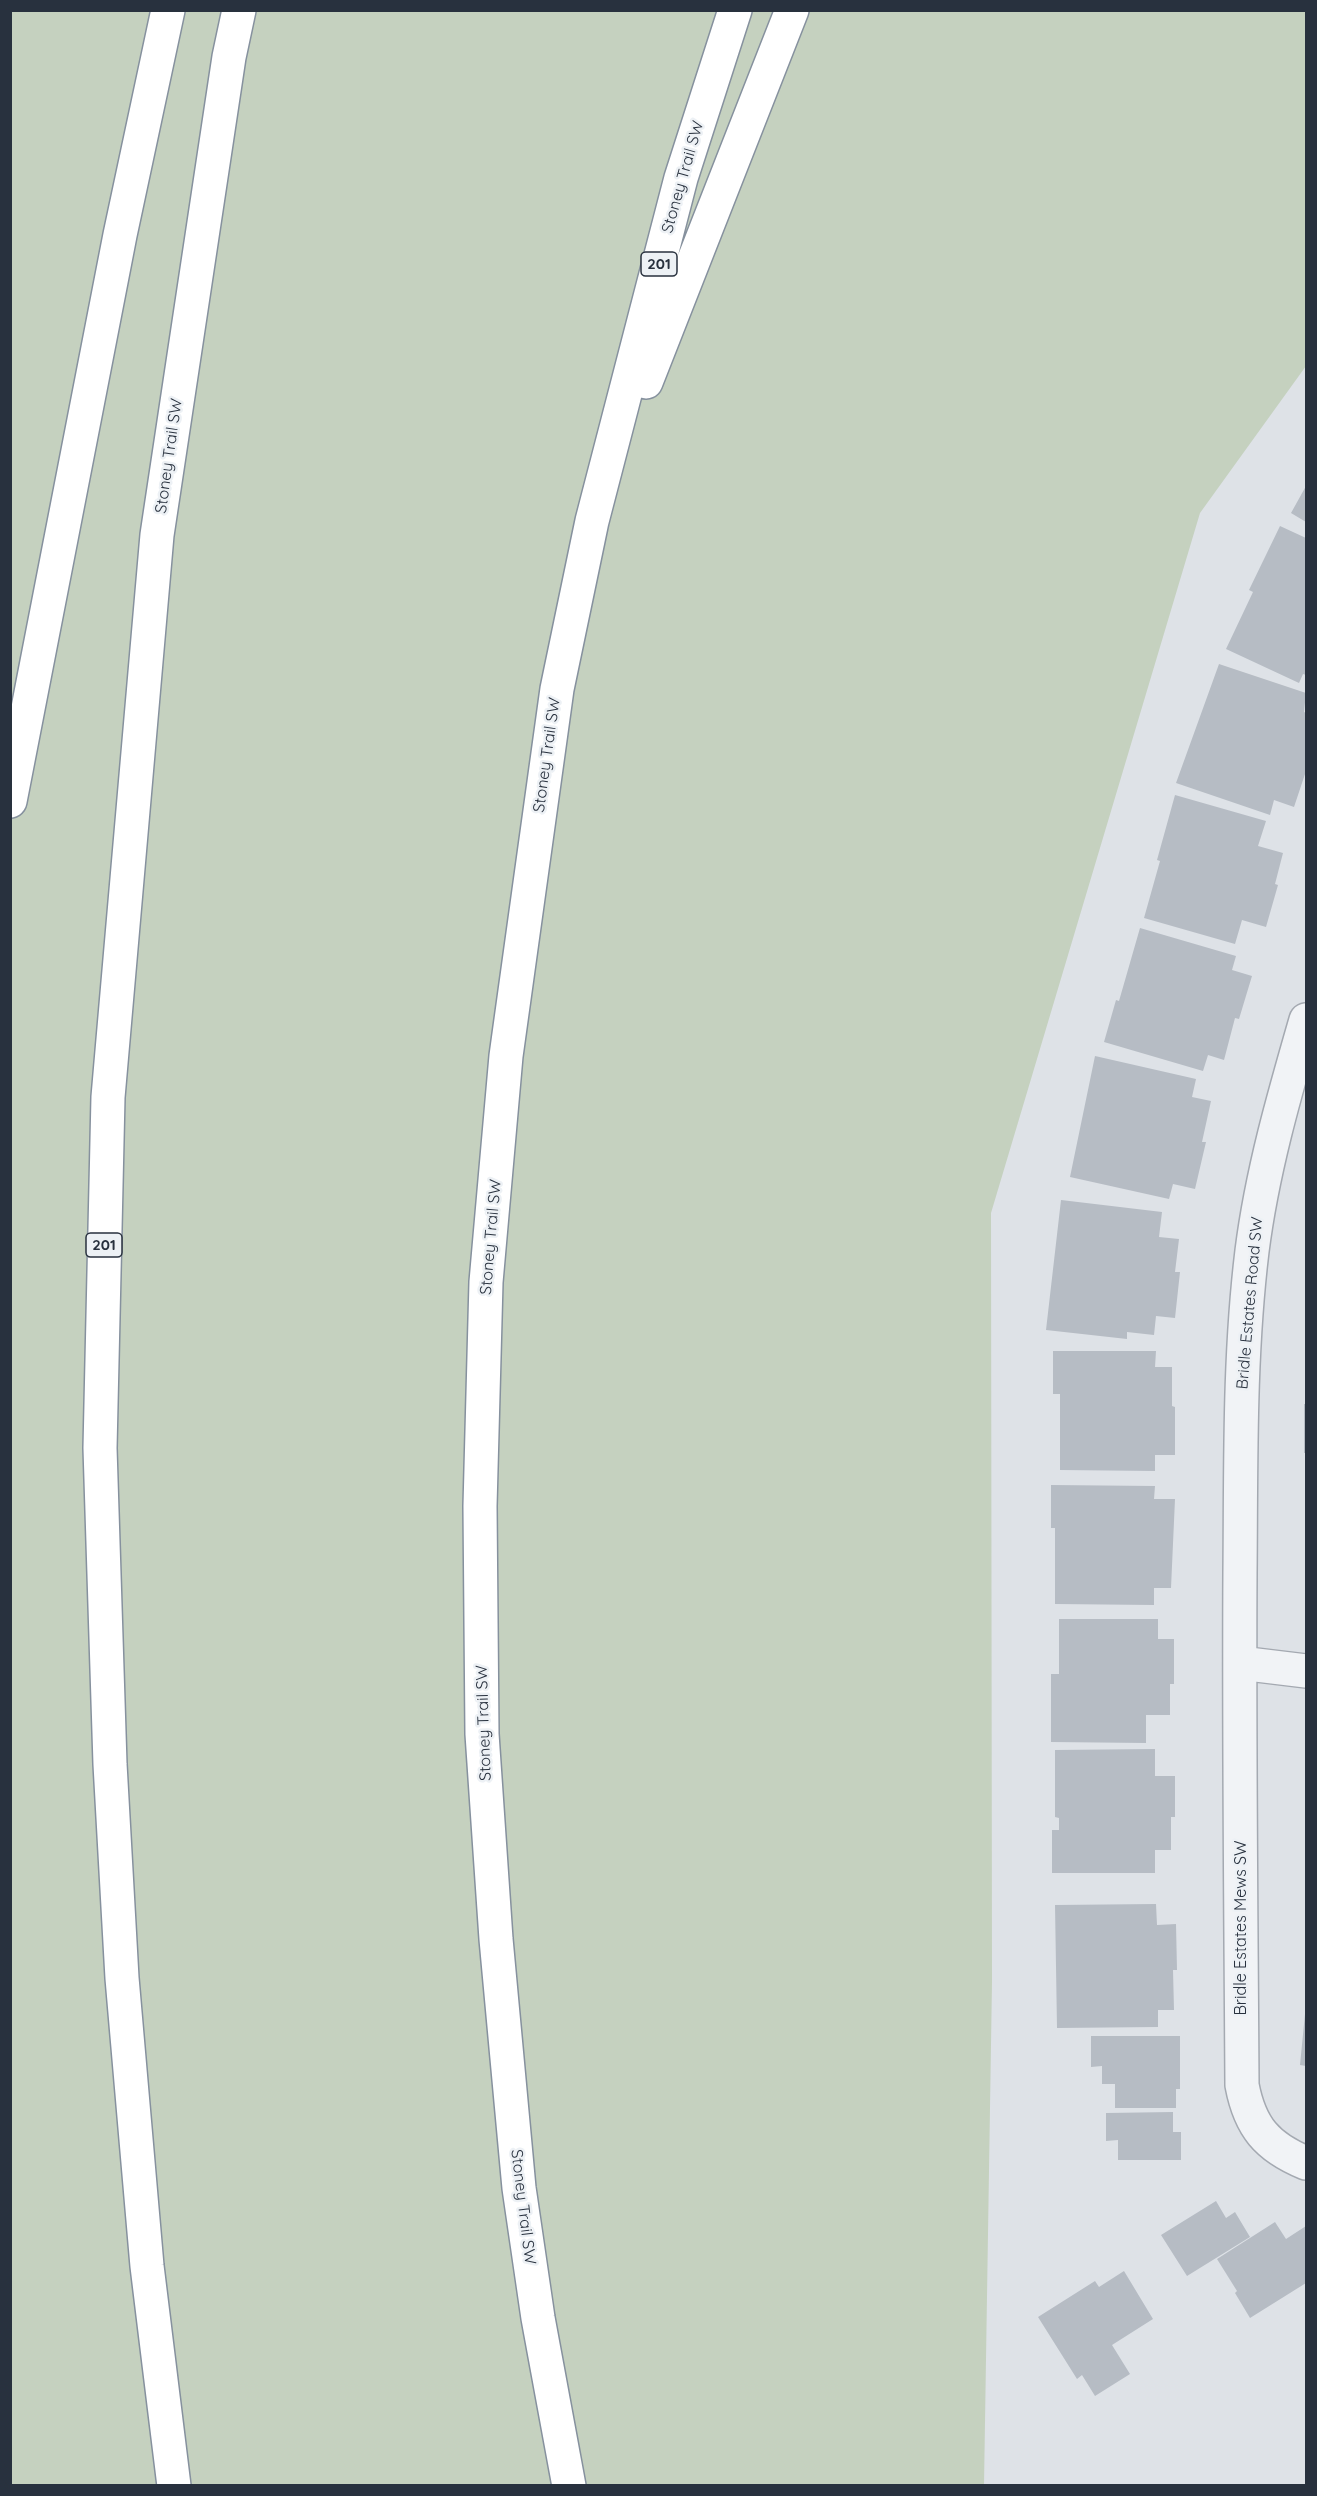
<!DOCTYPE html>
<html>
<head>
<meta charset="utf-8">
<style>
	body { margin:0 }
	#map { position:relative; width:1317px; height:2496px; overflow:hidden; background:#dee2e7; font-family:Quicksand,sans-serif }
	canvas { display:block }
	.frame { position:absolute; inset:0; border:12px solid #28313e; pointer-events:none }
</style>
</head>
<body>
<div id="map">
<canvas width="1317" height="2496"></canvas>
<div class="frame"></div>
</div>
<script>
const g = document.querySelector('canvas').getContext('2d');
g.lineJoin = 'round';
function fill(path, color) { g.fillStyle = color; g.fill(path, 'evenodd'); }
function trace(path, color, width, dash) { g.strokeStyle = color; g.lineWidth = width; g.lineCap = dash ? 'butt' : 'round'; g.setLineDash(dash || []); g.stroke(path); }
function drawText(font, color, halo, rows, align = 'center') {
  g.font = font + ' Quicksand,sans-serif'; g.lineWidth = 5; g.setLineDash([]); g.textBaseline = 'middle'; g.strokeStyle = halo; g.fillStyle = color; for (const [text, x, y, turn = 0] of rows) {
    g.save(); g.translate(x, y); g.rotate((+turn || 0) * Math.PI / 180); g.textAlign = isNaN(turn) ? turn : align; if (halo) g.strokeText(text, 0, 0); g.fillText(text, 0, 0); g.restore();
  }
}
const green = new Path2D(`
	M11,11H1306V366L1200,513L991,1213L992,1982L984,2485L11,2486Z`);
const building = new Path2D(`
	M1306,486V522L1291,513Z
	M1280,526L1306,538V675L1303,674L1299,683L1226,649L1253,592L1249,590Z
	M1219,664L1306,693L1304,712L1306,713V771L1294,807L1274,800L1270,815L1176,783Z
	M1175,795L1266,821L1258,846L1283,853L1275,884L1278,885L1266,927L1242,920L1235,944L1144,918L1160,861L1157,860Z
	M1140,928L1236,956L1232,970L1252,976L1239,1019L1235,1018L1224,1060L1208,1055L1203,1071L1104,1042L1116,1000L1119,1001Z
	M1095,1056L1196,1079L1192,1097L1211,1101L1202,1142H1206L1195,1189L1173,1184L1169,1199L1070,1177Z
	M1061,1200L1162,1212L1159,1237L1179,1239L1175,1272H1180L1175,1318L1156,1316L1154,1335L1127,1332V1339L1046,1330Z
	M1053,1351H1156L1155,1367H1172V1406L1175,1407V1455H1155V1471L1060,1470V1394H1053Z
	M1304,1404H1306V1453H1304Z
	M1051,1485L1155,1486L1154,1499H1175L1171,1588H1154V1605L1055,1604V1528H1051Z
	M1059,1619H1158V1639H1174V1684H1170V1715H1146V1743L1051,1742V1674H1059Z
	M1155,1749V1776H1175V1817H1171V1850H1155V1873H1052V1830H1059V1818L1055,1817V1750Z
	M1156,1904L1157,1925L1176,1924L1177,1970H1173L1174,2010H1158V2027L1057,2028L1055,1905Z
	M1305,2014H1306V2066L1300,2065Z
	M1091,2036H1180V2089H1176V2108H1115V2084H1102V2066L1091,2067Z
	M1173,2112V2132H1181V2160H1118V2140L1106,2141V2113Z
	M1216,2201L1226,2218L1235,2212L1250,2237L1187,2276L1161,2235Z
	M1275,2222L1286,2239L1306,2226V2283L1250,2318L1235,2293L1237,2291L1217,2259Z
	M1124,2271L1153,2319L1112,2345L1130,2374L1095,2396L1082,2375L1077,2379L1038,2317L1095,2281L1099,2287Z`);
const street = new Path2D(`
	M1306,1020C1284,1096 1262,1172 1252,1251C1239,1358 1241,1465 1240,1573C1239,1744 1241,1914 1242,2085C1250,2127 1267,2147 1306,2163
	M1240,1663L1306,1671`);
const highway = new Path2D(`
	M646,382L792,10
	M10,801L120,235L168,10
	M174,2486L147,2266L122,1978L110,1764L100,1448L108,1097L157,535L229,57L239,10
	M569,2486L538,2318L519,2188L496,1939L482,1734L480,1506L486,1282L506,1056L557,689L592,521L681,178L735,10`);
const shields = [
	[659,264,36],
	[104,1245,36]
];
const shieldNames = [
	["201",659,264],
	["201",104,1245]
];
const streetNames = [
	["Stoney Trail SW",683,177,-74],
	["Stoney Trail SW",169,456,-82],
	["Stoney Trail SW",547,755,-82],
	["Stoney Trail SW",491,1237,-85],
	["Bridle Estates Road SW",1250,1303,-85],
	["Stoney Trail SW",484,1723,-92],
	["Bridle Estates Mews SW",1241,1928,-90],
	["Stoney Trail SW",523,2207,83]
];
fill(green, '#c5d1bf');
fill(building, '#b6bcc4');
trace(street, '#a4a9b1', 36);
trace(highway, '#86919e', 36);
trace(street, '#f1f3f6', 33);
trace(highway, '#fff', 33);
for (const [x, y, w] of shields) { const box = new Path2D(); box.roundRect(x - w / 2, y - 12, w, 24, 4.5); g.fillStyle = '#edf1f5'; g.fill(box); trace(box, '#28313e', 1.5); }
drawText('bold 15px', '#28313e', null, shieldNames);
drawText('16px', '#28313e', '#edf1f5', streetNames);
</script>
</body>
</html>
